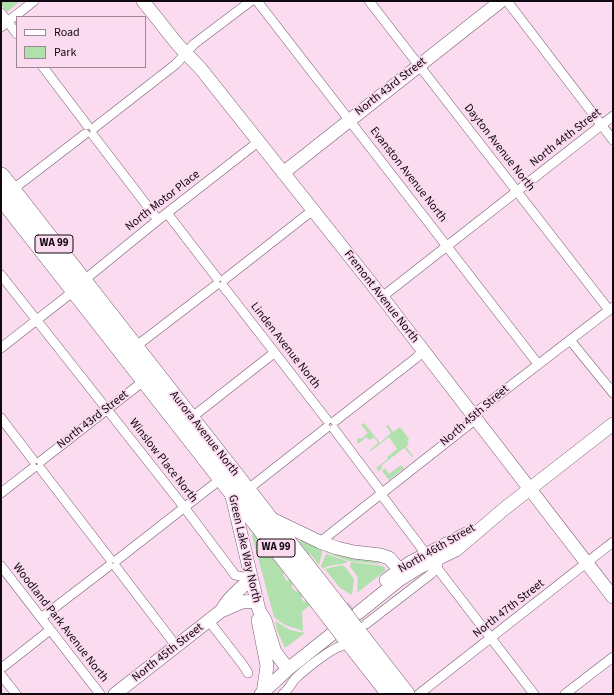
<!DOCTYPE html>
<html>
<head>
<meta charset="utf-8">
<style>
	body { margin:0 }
	#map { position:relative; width:614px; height:695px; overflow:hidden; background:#fadbef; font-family:"Source Sans 3",sans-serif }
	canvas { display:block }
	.frame { position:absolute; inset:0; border:2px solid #12080f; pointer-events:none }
	.legend { position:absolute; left:16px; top:16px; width:130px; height:52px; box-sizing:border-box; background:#fadbef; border:1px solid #9d8795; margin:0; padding:5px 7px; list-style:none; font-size:12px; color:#12080f }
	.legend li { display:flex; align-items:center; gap:8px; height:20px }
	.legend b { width:20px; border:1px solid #9d8795 }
</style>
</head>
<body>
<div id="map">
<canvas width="614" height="695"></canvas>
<div class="frame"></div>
<ul class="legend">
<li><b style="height:5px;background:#fff"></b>Road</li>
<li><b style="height:11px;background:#b0e1ad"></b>Park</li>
</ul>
</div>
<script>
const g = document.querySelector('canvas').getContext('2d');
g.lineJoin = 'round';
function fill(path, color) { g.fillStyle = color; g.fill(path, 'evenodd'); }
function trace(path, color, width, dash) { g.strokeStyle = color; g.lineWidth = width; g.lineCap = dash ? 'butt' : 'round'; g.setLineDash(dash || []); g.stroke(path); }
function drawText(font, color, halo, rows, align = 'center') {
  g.font = font + ' "Source Sans 3",sans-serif'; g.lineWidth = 3.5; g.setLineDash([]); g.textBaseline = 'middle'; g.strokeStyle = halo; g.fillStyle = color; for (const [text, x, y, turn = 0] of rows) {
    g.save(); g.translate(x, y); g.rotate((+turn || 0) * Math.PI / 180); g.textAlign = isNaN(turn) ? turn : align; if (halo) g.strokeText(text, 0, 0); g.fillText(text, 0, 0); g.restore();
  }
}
const green = new Path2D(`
	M1,1H20L7,12L1,4Z
	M364,423L380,443L391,433L386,426L388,425L393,432L400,427L409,439L407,441L409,443L406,447L413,456L412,457L402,445L404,448L382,465L381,470L379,471L376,468L388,459L387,457L397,449L389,437L371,451L370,450L378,443L374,437L370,440L366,437L358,444L357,440L359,438L361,439L368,433L361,425Z
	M401,465L404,468L389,480L382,471L385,468L389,474Z
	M253,532L284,573L283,575L287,581L290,579L293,584L291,586L296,592L298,590L303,596L301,598L304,602L306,600L310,605L302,612L303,631L285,625L274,617L252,535Z
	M302,540L323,549L319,565L310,554L308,555L299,543L300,541Z
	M326,550L374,561L380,563L379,564L349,561L325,552Z
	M326,554L347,561L346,563L328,566L323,569L321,566Z
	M351,562L383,566L386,570L358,592H357L358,577L350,567Z
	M342,565L346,568L354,579L352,595L340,588L325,569Z
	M275,621L290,630L305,633L285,648L277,630Z`);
const secondaryTunnel = new Path2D(`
	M327,627L353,607`);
const street = new Path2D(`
	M257,1L538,364
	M369,1L609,310
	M507,1L613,140
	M1,13L17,34
	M1,27L34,1
	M43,67L87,125
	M94,128L176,64L194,44L251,1
	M93,135L158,220
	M12,190L85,134
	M167,213L217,278
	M1,275L184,507L235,575L251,579
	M225,279L313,210
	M83,281L158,220L258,142
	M223,286L327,420
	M382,297L613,116
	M570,340L613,393
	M135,347L216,285
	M1,348L75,290
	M1,418L33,460
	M191,418L274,353
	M335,421L416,358L423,351
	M334,429L379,489L383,497L426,554
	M41,461L145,380
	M40,468L110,559
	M247,490L326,428
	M1,493L33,468
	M320,542L476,419L479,410L613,307
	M117,560L222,478
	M1,566L100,694
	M116,567L177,647
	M437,568L534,694
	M41,618L109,566
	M209,621L243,665L248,673
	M366,624L431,574L437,568L438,563
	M3,667L50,630
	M1,675L16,694
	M283,694C288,690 291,684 295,679C304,670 329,650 341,646
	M419,694L613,542
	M565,694L613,657`);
const secondary = new Path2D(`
	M143,1L178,45L201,69L382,297L613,597
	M283,173L501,1
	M231,492L259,610L265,620L275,652L288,669
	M270,518L320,542L337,548L354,552L380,555L389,558L400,570
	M386,580L411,562L466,534
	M222,610C228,598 241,588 251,579
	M358,613L399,580L418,568L456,550L504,509L613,424
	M258,620L267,666L263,694
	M115,694L221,611L242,602L256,601
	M261,694L288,669L332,634`);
const highway = new Path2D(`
	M1,176L333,600
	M1,197L323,608
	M353,626L406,694
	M343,634L390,694`);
const highwayBridge = new Path2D(`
	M333,600L353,626
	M323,608L343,634`);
const shields = [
	[54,244,38],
	[276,548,38]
];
const shieldNames = [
	["WA 99",54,244],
	["WA 99",276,548]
];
const streetNames = [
	["North 43rd Street",391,87,-38],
	["North 44th Street",566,138,-38],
	["Dayton Avenue North",499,148,52],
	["Evanston Avenue North",408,175,52],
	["North Motor Place",163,201,-38],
	["Fremont Avenue North",381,297,52],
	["Linden Avenue North",285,346,52],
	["North 45th Street",475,416,-41],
	["North 43rd Street",93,420,-38],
	["Aurora Avenue North",204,434,52],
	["Winslow Place North",163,461,52],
	["Green Lake Way North",244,549,77],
	["North 46th Street",437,549,-30],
	["North 47th Street",509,609,-38],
	["Woodland Park Avenue North",60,623,52],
	["North 45th Street",168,653,-38]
];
fill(green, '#b0e1ad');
trace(secondaryTunnel, '#d7bbcd', 13, [13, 6]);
trace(street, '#775c6e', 10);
trace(secondary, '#775c6e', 14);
trace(highway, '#775c6e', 18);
trace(street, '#fff', 9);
trace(secondary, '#fff', 13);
trace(highway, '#fff', 17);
trace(highwayBridge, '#775c6e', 18, []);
trace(highwayBridge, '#fff', 17);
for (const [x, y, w] of shields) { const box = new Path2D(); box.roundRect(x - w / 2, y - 9, w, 18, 3); g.fillStyle = '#fadbef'; g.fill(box); trace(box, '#12080f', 1); }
drawText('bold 11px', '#12080f', null, shieldNames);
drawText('12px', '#12080f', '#fadbef', streetNames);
</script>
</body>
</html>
